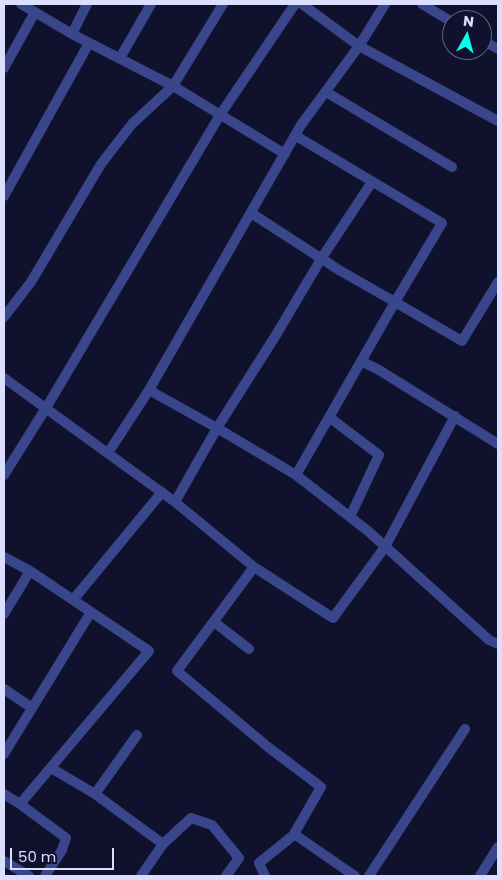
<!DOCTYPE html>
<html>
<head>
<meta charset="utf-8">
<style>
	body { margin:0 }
	#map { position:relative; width:502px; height:880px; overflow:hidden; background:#10112c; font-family:Poppins,sans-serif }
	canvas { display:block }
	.frame { position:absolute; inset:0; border:5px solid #dbdeff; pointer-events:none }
	.north { position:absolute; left:442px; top:10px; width:50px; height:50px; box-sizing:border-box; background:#10112c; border:1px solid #616380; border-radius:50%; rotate:7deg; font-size:14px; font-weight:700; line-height:20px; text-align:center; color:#dbdeff }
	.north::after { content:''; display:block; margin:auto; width:18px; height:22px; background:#07ffeb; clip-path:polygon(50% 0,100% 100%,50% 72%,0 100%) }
	.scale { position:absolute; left:10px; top:848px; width:104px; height:22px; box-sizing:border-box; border:2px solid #dbdeff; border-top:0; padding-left:6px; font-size:15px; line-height:18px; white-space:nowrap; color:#dbdeff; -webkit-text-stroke:4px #10112c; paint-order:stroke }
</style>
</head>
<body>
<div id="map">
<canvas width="502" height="880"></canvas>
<div class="frame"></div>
<div class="north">N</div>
<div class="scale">50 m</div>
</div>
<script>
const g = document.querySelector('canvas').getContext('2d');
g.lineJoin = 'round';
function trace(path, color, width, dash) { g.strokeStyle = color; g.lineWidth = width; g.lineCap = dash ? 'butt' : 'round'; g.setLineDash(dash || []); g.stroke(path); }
const minor = new Path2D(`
	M21,4L72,34L173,86L285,154
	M385,4L359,46L498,121
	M422,4L452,22
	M72,34L87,4
	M482,40L498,49
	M120,58L151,4
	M4,68L35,12
	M326,92L452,167
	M296,136L442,223L395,302L462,341L498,282
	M4,196L89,43
	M251,213L339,270L395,302L296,475
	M4,317L31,282L101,164L132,124L173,86L223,4
	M361,361L379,370L498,444
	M4,378L175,502L217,428L296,475L368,531L489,640L498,644
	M149,390L301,125L359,46L302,4
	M329,417L379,455L350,517
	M108,453L149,390L217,428L276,335L321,259L372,182
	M4,475L46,408L220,115L295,4
	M175,502L254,567L333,618L385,547L455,416
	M4,557L30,571L149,651L20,804L4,794
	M254,567L177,671L268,747L321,787L294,834L355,876
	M73,600L162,492
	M4,614L30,571
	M214,622L249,649
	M4,689L32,708
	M4,754L91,612
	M51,768L95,794L163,844
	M95,794L137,735
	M20,804L66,838L62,850L45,876
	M4,861L29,876
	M141,876L163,844L191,818L212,825L239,858L226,876
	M265,876L259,863L295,834
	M369,876L465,729
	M480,876L498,847`);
trace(minor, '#3a468c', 10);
</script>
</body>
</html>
